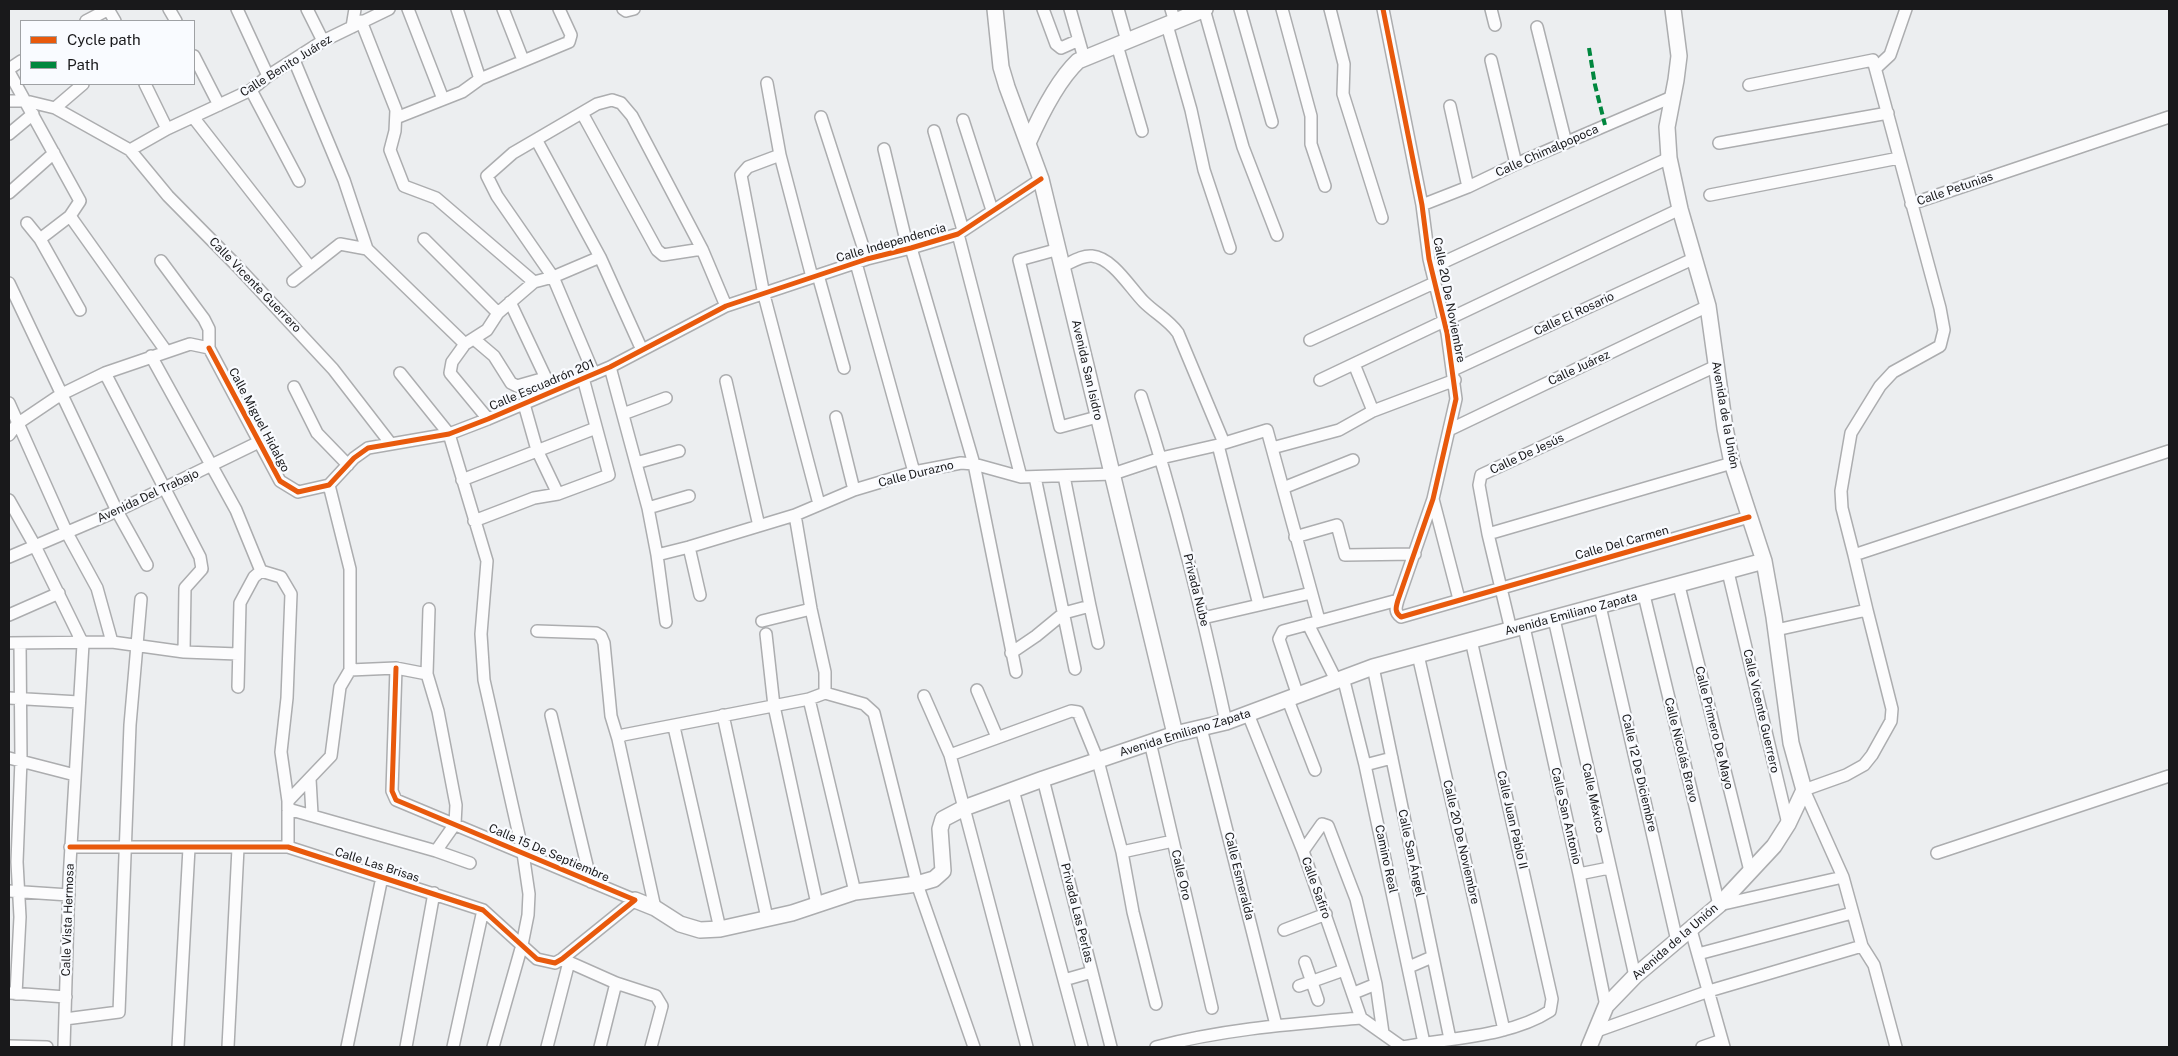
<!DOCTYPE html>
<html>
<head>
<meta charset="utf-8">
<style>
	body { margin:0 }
	#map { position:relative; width:2178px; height:1056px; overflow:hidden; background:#eceef0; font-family:"Public Sans",sans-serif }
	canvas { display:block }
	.frame { position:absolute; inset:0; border:10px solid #19191b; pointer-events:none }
	.legend { position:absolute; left:20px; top:20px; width:175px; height:65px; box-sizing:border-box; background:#f9fbff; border:1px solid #9fa1a4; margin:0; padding:6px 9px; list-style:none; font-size:15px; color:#19191b }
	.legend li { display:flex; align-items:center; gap:10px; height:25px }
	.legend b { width:25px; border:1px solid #9fa1a4 }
</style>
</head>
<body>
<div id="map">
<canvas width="2178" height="1056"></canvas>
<div class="frame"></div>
<ul class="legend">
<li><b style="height:6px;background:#e8590c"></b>Cycle path</li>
<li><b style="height:6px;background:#00873e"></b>Path</li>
</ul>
</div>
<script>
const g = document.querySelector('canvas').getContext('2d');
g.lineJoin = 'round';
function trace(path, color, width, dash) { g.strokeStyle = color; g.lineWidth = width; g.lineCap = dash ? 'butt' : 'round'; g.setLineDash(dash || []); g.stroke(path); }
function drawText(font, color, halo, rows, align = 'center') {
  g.font = font + ' "Public Sans",sans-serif'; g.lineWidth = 4.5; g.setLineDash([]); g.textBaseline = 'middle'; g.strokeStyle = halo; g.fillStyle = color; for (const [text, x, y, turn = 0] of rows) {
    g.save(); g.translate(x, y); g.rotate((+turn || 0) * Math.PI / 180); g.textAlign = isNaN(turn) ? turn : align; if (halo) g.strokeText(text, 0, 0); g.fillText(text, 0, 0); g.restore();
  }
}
const minor = new Path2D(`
	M108,9L115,21
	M169,9L176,21
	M237,9L268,76
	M307,9L323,41
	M408,9L443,99
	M457,9L480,79
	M503,9L523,60
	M623,9L626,11L634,9
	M1043,9L1056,44L1061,48L1079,40
	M1070,9L1084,58
	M1118,9L1127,41
	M1171,9L1175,22
	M1204,9L1243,147L1277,235
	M1240,9L1272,122
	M1282,9L1311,116V144L1325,186
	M1330,9L1344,64L1343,94L1382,218
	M1383,9L1422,205L1429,259L1447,333L1456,399L1433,499L1398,600C1396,607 1394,612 1401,617L1749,517
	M1491,9L1495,25
	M86,21L109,9
	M361,21L396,110L395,131L390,150L404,186L436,198L534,282
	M1167,25L1191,110L1204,170L1230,248
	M352,27L355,9
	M1537,27L1566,143
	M1117,45L1142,131
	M194,56L219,105
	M294,60L344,180L367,249
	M1491,60L1516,164
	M1876,68L1890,55L1906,9
	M9,69L21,61
	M9,72L80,201L70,216L40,239
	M767,83L780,155L812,277
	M145,84L167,129
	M1749,85L1873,60L1940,308L1944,330L1940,346L1893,372L1880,386L1851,433L1841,491L1842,508L1854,555
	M251,90L299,181
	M9,101H26L55,108L130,150L168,196L238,267L333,369L391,444
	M1450,106L1468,187
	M55,108L83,84
	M582,113L657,250L663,255L702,249
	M193,117L310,267
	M821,117L867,259
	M396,118L462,92L480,79L569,42L571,35L559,9
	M963,120L992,210
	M934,131L963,230
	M9,134L33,114
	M537,141L600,257L642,350
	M1719,143L1888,113
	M884,149L908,249
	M130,150L167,129L251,90L268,76L323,41L389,9
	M780,155L748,167L741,175L764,295L819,504
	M9,193L54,153
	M1710,195L1899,158
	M1911,204L2169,117
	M1422,205L1468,187L1516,164L1672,97
	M70,216L166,351
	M27,223L40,239L80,310
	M958,234L1021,477
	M424,239L498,313
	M911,248L974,464L1016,672
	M1059,249L1019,260L1060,427L1097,417
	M161,261L204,319L209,329V348
	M856,263L914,472
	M1063,266C1072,262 1082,255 1092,256C1113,258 1130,288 1144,302C1155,313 1169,320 1178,333L1224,443
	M1431,268L1669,158
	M818,275L844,368
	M293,281L340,244L367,249L465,344L487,330L498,313L534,282L553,277L600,257
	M9,283L117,511L147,565
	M510,302L552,391
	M474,339L494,356L511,383L517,386L545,378
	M1310,340L1434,283
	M465,344L452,362L450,373L488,419
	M209,348L280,481L298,492L329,485L354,458L368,448L449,434L488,419L610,367L726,306L867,259L911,248L958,234L1041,179
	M151,356L236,510L261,571L281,577L291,594L287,698L281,752L288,801
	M1354,364L1373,411
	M610,367L648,508L657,555L666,622
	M1453,370L1695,258
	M105,373L200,557L202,569L185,588L184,652
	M400,373L449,434L487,561L481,634L484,680L523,853L529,894L528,915L522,945L493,1047
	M594,374L553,277L497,196L487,176L513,153L597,104L612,100L621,103L632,116L702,249L726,306
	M1320,380L1680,209
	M726,381L759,526
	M294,387L317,433L348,465
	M1141,396C1176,503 1202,612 1226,722
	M9,403L67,533L97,588L112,642
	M524,404L537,450L558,494
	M623,414L666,398
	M836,417L854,490
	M1451,429L1708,306
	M9,435L17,424L60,395L105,373L190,344L209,348
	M1218,445L1259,605
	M1272,448L1339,430L1373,411L1455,380
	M636,463L679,451
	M1035,477L1075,669
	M462,480L596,428
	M329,485L350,569V670
	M1283,488L1353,460
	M1433,499L1459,599
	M9,500L35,546L83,644L69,880L64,1047
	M648,508L689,496
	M474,521L534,498L558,494L609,475L583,378
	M1488,534L1732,463
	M1295,537L1337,525L1345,555L1415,554
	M689,547L700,595
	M657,555L689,547L795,515L854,490L914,472L961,463L974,464L1021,477L1113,474L1161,458L1218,445L1267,430L1319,620
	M9,557L117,511L259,442
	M1728,572L1788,824
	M1679,586L1750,871
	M1644,595L1719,905L1843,877
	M1090,606L1098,643
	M1600,606L1677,941
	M1867,610L1892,709L1891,721L1872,755L1864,765L1846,775L1804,790L1843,877L1862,946L1874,965L1896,1047
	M9,615L59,593
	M1203,618L1311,593
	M1554,619L1635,976
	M762,621L811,609
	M1308,624L1336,680
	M1524,627L1579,874L1606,1006
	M1511,630L1488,534L1479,485L1481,475L1716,366
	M1776,630L1867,610L1854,555L2169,451
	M537,631L596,633L601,636L604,643L611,716L618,739
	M766,634L774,706L817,904
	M9,643L112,642L184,652L238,654
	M1011,653L1036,636L1064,613L1090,606L1064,476
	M1418,655L1504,1030
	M1373,667L1450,1039
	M350,670L396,668L427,674
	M1343,677L1365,765L1424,1043
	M238,687L240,603L254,577L261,571
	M977,690L997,737
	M825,693L864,704L874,713L917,884L974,1047
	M924,696L950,755L1027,1047
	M1298,696L1279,639L1283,631L1398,600
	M9,698L79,702
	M809,699L855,892
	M1288,700L1315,770
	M1248,714L1303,851L1361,1018L1402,1047
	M551,715L591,882
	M723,715L767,918
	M674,727L720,929
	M1201,728L1276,1025
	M1150,742L1212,1008
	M950,755L1071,711L1078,712L1098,761L1122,852L1133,912L1156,1004
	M9,758L75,775
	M1365,765L1392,758
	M310,779L312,814
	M1043,779L1111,1047
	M1013,790L1082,1047
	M288,809L436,851L455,824L456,805L438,711L427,674L429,609
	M70,847H288L483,910L537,959L555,963L562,959L635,900L396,800L392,791L396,668
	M288,847V801L331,756L340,687L350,670
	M436,851L470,863
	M1303,851L1322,824L1328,826L1356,899L1376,984L1383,1033
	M1122,852L1173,841
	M1937,853L2169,776
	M1579,874L1609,868
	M9,891L69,895
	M655,908L618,739L623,735L809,699L825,693V672L811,609L795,515
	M1284,930L1326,914
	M1691,930L1724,1047
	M1698,954L1852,913
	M562,959L616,983L656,996L662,1006L651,1047
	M1305,962L1318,1000
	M1409,967L1432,957
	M1064,980L1092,972
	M1299,986L1344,970
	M10,993L66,997
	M1354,993L1376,984
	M16,994L20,917L17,862L21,760L20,643
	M65,1019L119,1012L130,725L141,599
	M1594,1032L1709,991L1862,946
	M9,1046L47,1047
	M178,1047L189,848
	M228,1047L238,848
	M347,1047L382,877
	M406,1047L434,893
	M453,1047L483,910
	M547,1047L569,962
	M600,1047L616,983
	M1156,1047C1223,1029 1292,1024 1361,1018
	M1402,1047C1448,1038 1510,1037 1550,1011L1552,999L1471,640
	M1702,1047L1722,1040`);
const major = new Path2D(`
	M995,9L1001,67L1007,87L1041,179L1175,734
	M1028,143C1039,118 1058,80 1078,61L1205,9
	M635,900L655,908L680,924L700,930L720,929L792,913L855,892L917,884L934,879L943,871L940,829L943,819L964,808L1043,779L1175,734L1226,722L1373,667L1764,561
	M1589,1047L1606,1006L1635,976L1719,905L1774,846L1788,824L1804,790L1791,743L1774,617L1764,561L1732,463L1725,428L1708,306L1680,209L1669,158L1667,127L1676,80L1679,56L1673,9`);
const quiet = new Path2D(`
	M1589,48L1595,85L1605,125`);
const cycleway = new Path2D(`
	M1383,9L1422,205L1429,259L1447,333L1456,399L1433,499L1398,600C1396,607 1394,612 1401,617L1749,517
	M209,348L280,481L298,492L329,485L354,458L368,448L449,434L488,419L610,367L726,306L867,259L911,248L958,234L1041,179
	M70,847H288L483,910L537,959L555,963L562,959L635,900L396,800L392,791L396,668`);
const streetNames = [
	["Calle Benito Juárez",286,66,-32],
	["Calle Chimalpopoca",1547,151,-24],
	["Calle Petunias",1955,189,-19],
	["Calle Independencia",891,243,-16],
	["Calle Vicente Guerrero",255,285,46],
	["Calle 20 De Noviembre",1449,300,79],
	["Calle El Rosario",1574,314,-25],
	["Calle Juárez",1579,368,-25],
	["Avenida San Isidro",1087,370,77],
	["Calle Escuadrón 201",542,385,-23],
	["Avenida de la Unión",1725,415,80],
	["Calle Miguel Hidalgo",259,420,62],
	["Calle De Jesús",1527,454,-25],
	["Calle Durazno",916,474,-14],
	["Avenida Del Trabajo",148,496,-25],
	["Calle Del Carmen",1622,543,-16],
	["Privada Nube",1196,590,76],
	["Avenida Emiliano Zapata",1571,614,-15],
	["Calle Vicente Guerrero",1761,711,77],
	["Calle Primero De Mayo",1714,728,76],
	["Avenida Emiliano Zapata",1185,733,-17],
	["Calle Nicolás Bravo",1681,750,76],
	["Calle 12 De Diciembre",1639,773,77],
	["Calle México",1593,798,78],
	["Calle San Antonio",1566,816,77],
	["Calle Juan Pablo II",1512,820,77],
	["Calle 20 De Noviembre",1461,842,77],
	["Calle 15 De Septiembre",549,853,23],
	["Calle San Ángel",1411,853,78],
	["Camino Real",1386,859,78],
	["Calle Las Brisas",377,865,18],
	["Calle Oro",1181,875,77],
	["Calle Esmeralda",1239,876,76],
	["Calle Safiro",1316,888,70],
	["Privada Las Perlas",1077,913,76],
	["Calle Vista Hermosa",68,920,-88],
	["Avenida de la Unión",1675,942,-41]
];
trace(minor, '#acadaf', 14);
trace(major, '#acadaf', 18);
trace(minor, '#fcfcfd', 11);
trace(major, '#fcfcfd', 15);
trace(quiet, '#00873e', 4, [8, 4]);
trace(cycleway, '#e8590c', 5);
drawText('12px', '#19191b', '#f9fbff', streetNames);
</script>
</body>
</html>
